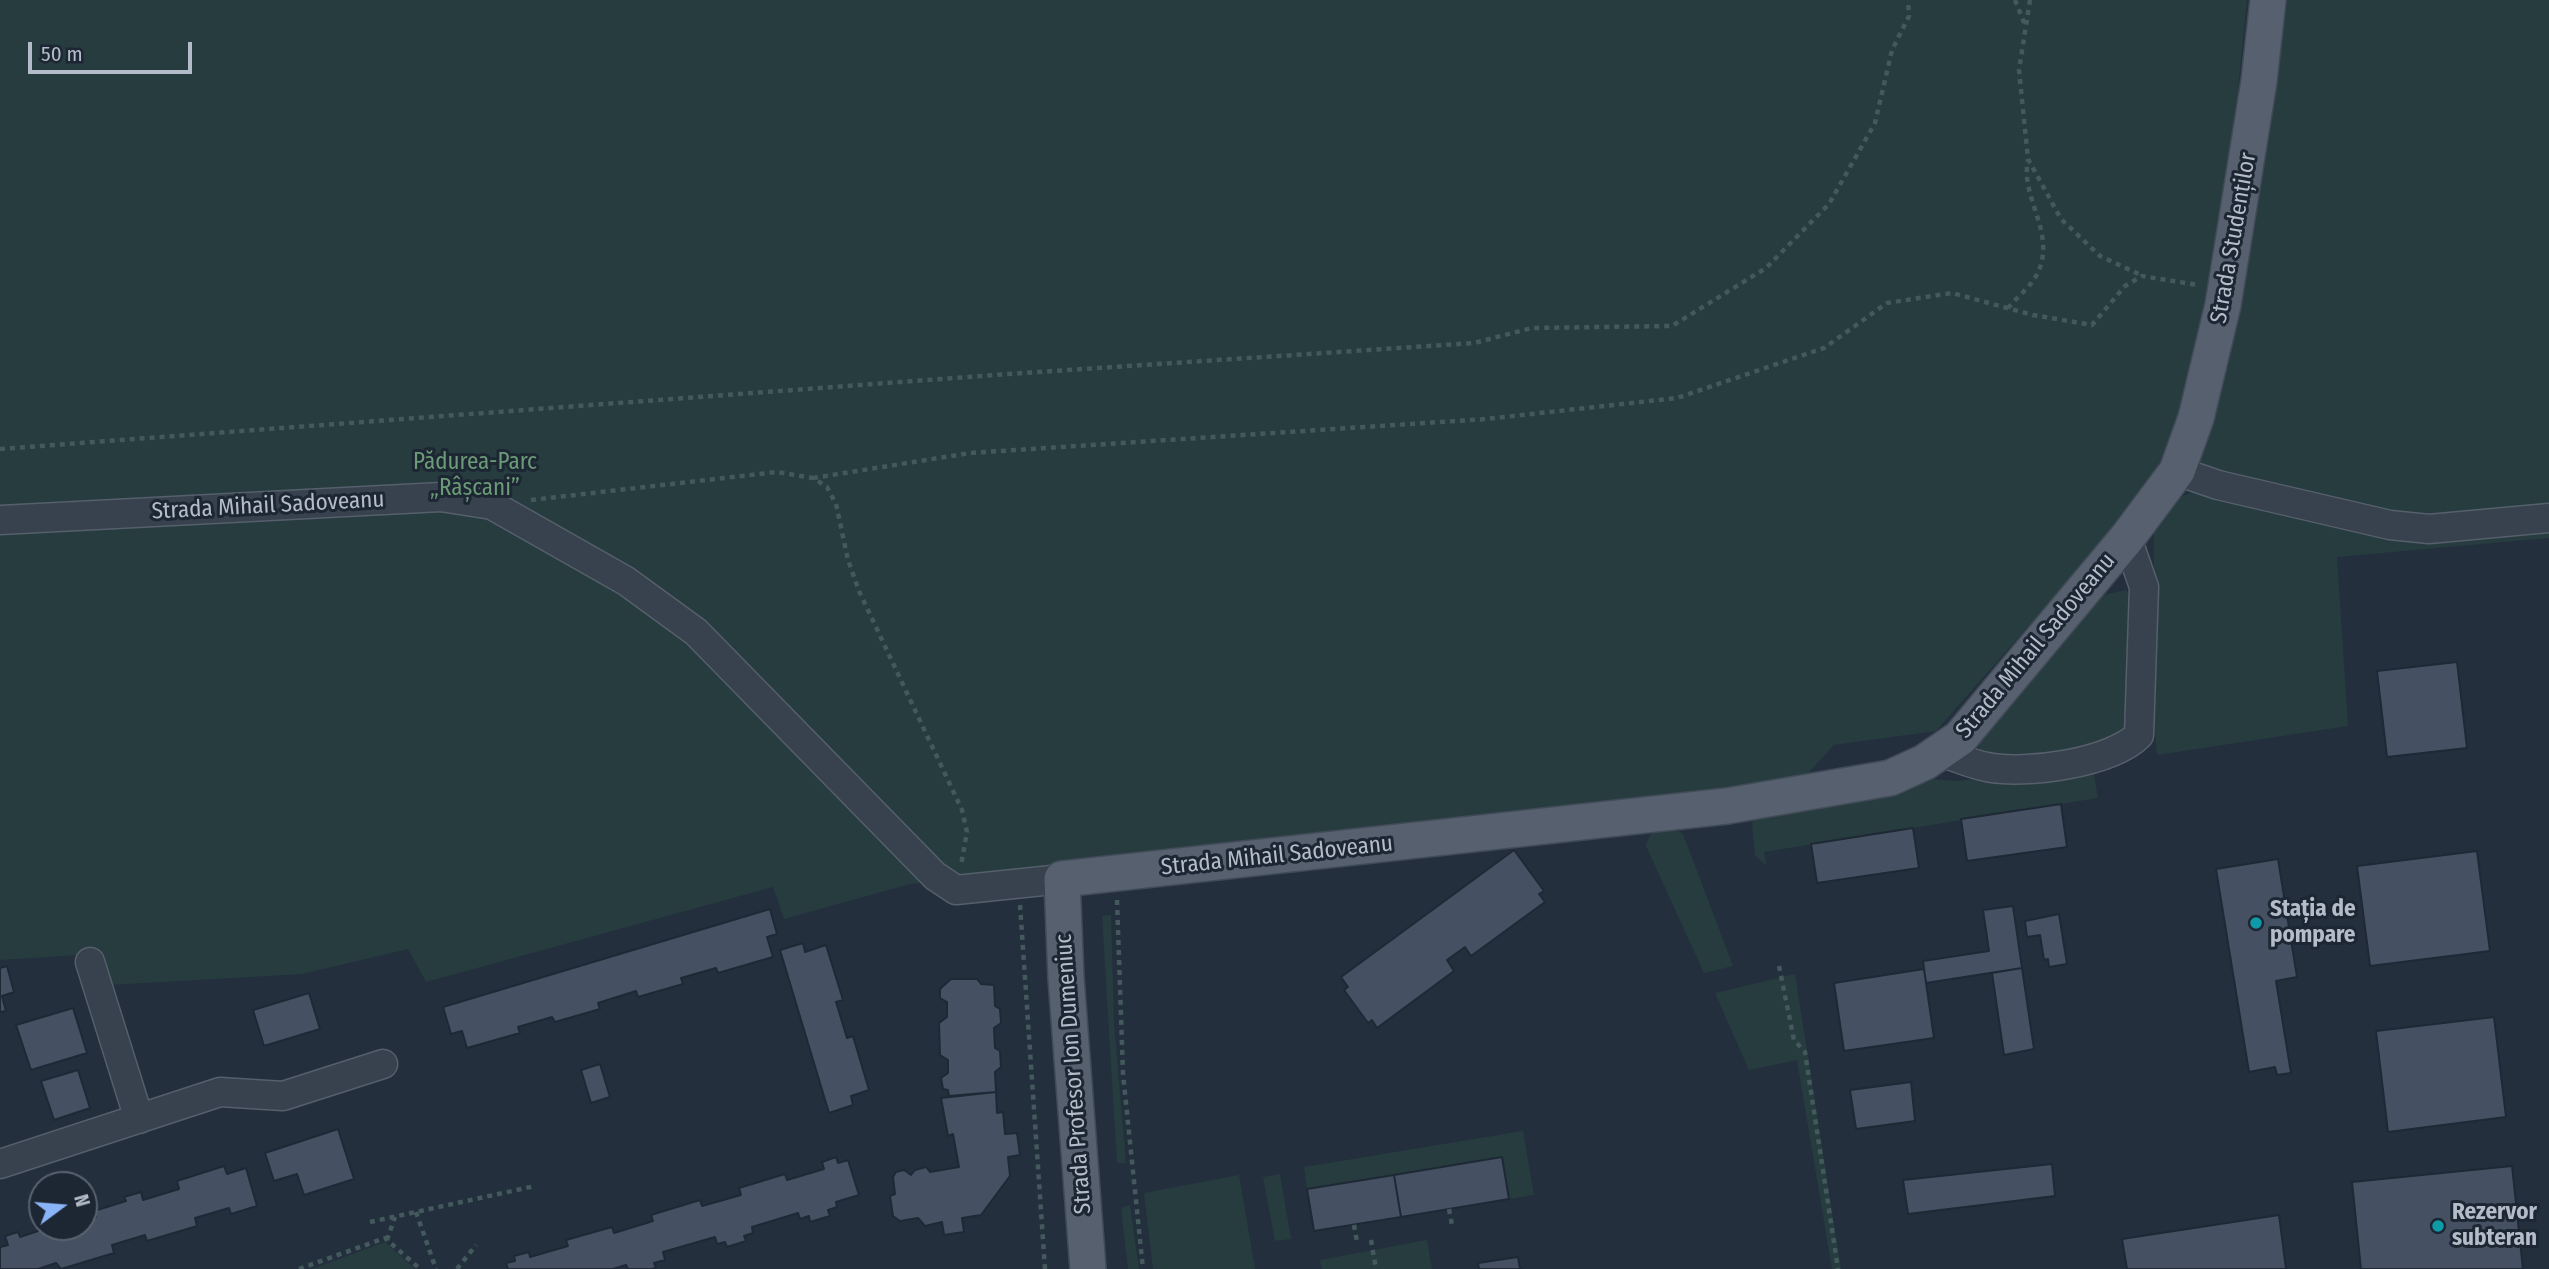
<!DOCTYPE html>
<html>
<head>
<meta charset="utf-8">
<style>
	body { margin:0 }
	#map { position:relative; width:2549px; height:1269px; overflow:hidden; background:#242f3e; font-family:"Fira Sans Condensed",sans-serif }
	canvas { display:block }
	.north { position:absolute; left:28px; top:1171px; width:70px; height:70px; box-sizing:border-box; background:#1d2633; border:2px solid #59626f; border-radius:50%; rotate:74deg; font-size:19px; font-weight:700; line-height:28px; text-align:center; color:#b4bcc9 }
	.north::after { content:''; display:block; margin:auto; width:24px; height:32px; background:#8ab4f8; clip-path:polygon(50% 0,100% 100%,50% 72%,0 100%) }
	.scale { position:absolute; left:28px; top:42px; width:164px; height:32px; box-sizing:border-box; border:4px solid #b4bcc9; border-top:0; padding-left:9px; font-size:21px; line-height:24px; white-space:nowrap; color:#b4bcc9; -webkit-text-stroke:5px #1d2633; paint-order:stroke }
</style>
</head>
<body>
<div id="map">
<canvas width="2549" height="1269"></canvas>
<div class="north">N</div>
<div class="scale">50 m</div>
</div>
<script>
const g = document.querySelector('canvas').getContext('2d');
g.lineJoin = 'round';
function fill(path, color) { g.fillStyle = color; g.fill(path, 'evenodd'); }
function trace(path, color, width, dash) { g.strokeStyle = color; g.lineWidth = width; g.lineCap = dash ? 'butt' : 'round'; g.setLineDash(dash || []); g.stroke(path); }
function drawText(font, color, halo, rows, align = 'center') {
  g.font = font + ' "Fira Sans Condensed",sans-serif'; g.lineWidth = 6; g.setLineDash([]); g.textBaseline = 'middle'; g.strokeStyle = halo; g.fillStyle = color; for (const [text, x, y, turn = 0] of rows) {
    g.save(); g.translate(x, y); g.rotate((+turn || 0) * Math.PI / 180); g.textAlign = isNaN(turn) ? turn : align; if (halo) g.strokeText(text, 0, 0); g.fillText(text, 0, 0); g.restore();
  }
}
const green = new Path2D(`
	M0,0H2247L2233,140L2209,302L2181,423L2153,474L2121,521L1936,731L1834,745L1803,779L910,884L784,919L773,887L426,982L408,949L302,974L110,985L94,954L0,960Z
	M2284,0H2549V509L2463,516L2372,514L2221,478L2199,464C2199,427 2221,394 2229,357C2253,241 2272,118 2284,0Z
	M2196,491L2549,528V538L2337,557L2348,726L2157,755L2153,713L2154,520L2170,501Z
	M2126,590L2137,606L2133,726L2072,755L1991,762L1979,752L1978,741L2096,597Z
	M2092,765L2098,798L1764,852L1767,866L1755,856L1752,823L1764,808L1920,778L1957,781Z
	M1670,825L1683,834L1733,966L1704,973L1646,846C1650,831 1656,828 1670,825Z
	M1111,915L1114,1023L1126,1163H1117L1102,916Z
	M1795,974L1841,1269H1832L1797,1060L1749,1070L1715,993Z
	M1523,1131L1534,1195L1509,1199L1502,1157L1307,1189L1304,1167Z
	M1280,1174L1291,1239L1275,1241L1263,1177Z
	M1239,1175L1255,1269H1153L1144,1193Z
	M1130,1205L1139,1269H1128L1121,1208Z
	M1427,1240L1432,1269H1322L1320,1260Z
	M385,1242L415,1269H312Z`);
const building = new Path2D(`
	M2457,662L2467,748L2387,757L2377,671Z
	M2061,804L2067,847L1967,861L1961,819Z
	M1913,828L1919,868L1817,883L1811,844Z
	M1514,850L1544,891L1539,894L1545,902L1471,956L1465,947L1447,960L1454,971L1377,1028L1372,1020L1368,1023L1344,990L1348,987L1341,977Z
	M2477,851L2490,951L2370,966L2357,866Z
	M2278,859L2297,977L2276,981L2291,1073L2277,1075L2275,1067L2249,1072L2216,869Z
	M2013,906L2022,968L1926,983L1923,961L1989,951L1983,910Z
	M770,909L777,934L767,937L773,957L718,973L716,968L681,978L683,984L638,997L636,991L598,1003L600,1009L555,1022L552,1017L518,1027L520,1033L467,1048L462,1031L451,1034L443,1007Z
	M2059,914L2067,964L2049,967L2048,959L2044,960L2040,935L2027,937L2025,921Z
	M803,943L805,952L826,945L843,1000L836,1002L847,1038L853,1036L869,1090L851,1096L853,1105L829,1113L780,950Z
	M7,966L14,992L2,996L6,1011L0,1012V968Z
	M2022,968L2034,1049L2004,1055L1992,973Z
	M1924,969L1934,1038L1844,1051L1834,983Z
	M951,979H977L981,984L994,985L995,1006L1000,1009L1001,1023L994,1028L995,1048L1000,1051L1001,1067L995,1072L996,1092L949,1096L948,1090L943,1089L941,1078L948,1073V1060L940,1055L939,1023L947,1017V1002L940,998V989Z
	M309,993L320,1029L264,1046L253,1010Z
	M73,1008L87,1053L31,1070L16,1025Z
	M2494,1017L2506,1117L2388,1132L2376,1031Z
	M600,1064L610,1097L591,1103L581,1070Z
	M78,1070L90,1108L54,1120L41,1081Z
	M1911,1082L1915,1121L1856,1129L1850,1090Z
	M996,1092L997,1113L1003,1112L1005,1134L1017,1133L1020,1155L1008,1157L1010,1176L981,1215L962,1218L964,1232L944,1235L942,1222L925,1226L918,1218L900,1221L893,1216L890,1196L895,1194L893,1177L896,1172L904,1170L911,1175L915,1170L926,1167L930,1172L959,1167L953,1134L948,1136L941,1098Z
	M338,1129L354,1179L304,1195L297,1174L274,1181L265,1153Z
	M836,1157L838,1163L848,1160L859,1195L836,1202L837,1207L828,1210L830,1216L810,1222L809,1216L800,1219L798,1213L752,1227L753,1233L744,1236L746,1241L727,1247L725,1242L717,1244L715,1237L663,1252L665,1260L654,1263L656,1268L651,1269H628L626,1265L613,1269H508L506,1263L515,1261L514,1256L529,1252L530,1257L568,1246L566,1240L612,1227L614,1233L653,1221L651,1215L700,1200L702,1206L741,1195L739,1188L785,1174L787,1180L824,1169L822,1162Z
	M1502,1157L1509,1199L1401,1217L1394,1175Z
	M2052,1164L2055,1196L1908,1214L1903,1180Z
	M224,1166L227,1174L246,1168L257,1206L231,1214L229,1208L195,1218L197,1226L147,1241L145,1235L112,1245L114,1253L61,1269L56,1263L38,1269H0V1247L8,1245L5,1236L18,1232L20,1237L38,1231L37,1228L42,1227L55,1229L84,1227V1220L96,1217L94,1211L126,1201L124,1197L141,1192L143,1200L179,1189L177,1181Z
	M2512,1166L2523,1269H2361L2352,1182Z
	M1394,1175L1401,1217L1314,1231L1307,1189Z
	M2279,1215L2286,1269H2127L2122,1239Z
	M1518,1257L1520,1269H1523H1479L1478,1263Z`);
const path = new Path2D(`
	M2015,0L2025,25
	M2030,0L2019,70L2028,159L2061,219L2100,256L2141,275
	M2008,308C2017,297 2034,284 2039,270C2055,231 2020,197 2028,160
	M0,449L1008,374L1474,343L1532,328L1672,326L1766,268L1829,204L1875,123L1892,50L1909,16L1908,0
	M813,478L970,453L1486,419L1677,398L1824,348L1887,303L1952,293L2033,315L2092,325L2125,286L2142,276L2198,285
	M531,500L777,472L813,478L827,487L836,504L848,560L859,591L962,810L967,832L961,865
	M1117,900L1123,1074L1143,1269
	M1020,905L1045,1269
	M1779,966L1794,1040L1805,1052L1838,1269
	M1449,1209L1452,1225
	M416,1212L436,1269
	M370,1222L535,1186
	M1354,1225L1357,1242
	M387,1240L395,1217
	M1371,1240L1376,1269
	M299,1269L385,1238L420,1269
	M457,1269L476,1245`);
const minor = new Path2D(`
	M2177,471L2218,485L2390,525L2429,529L2549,518
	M0,520L441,497L492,505L626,581L696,632L935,876L956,890L1062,879
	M1940,752C1956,757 1971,764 1987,767C2025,775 2111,763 2139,735L2144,587L2127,538
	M90,962L139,1119
	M0,1164L220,1092L283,1096L383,1064`);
const major = new Path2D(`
	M1088,1269L1066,978L1062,879L1727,806L1890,778L1925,762L1960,738L2127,538L2177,471L2196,418L2223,305L2259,81L2268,0`);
const markers = [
	[2256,923,7,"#0f9aa8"],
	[2438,1226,7,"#0f9aa8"]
];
const streetNames = [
	["Strada Studenților",2234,238,-80],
	["Strada Mihail Sadoveanu",268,506,-3],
	["Strada Mihail Sadoveanu",2036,646,-50],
	["Strada Mihail Sadoveanu",1277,856,-6],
	["Strada Profesor Ion Dumeniuc",1074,1074,-94]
];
const parkNames = [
	["Pădurea-Parc",475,463],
	["„Râșcani”",475,489]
];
const poiNames = [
	["Stația de",2270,910],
	["pompare",2270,936],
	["Rezervor",2452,1213],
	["subteran",2452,1239]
];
fill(green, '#263c3f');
fill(building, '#455162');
trace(building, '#1f2835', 2);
trace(minor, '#565f6c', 31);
trace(major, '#414a57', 38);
trace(path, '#44595c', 4.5, [5, 5]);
trace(minor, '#38414e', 28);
trace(major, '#56606e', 35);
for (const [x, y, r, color] of markers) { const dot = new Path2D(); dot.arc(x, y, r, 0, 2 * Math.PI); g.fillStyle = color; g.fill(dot); trace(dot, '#1d2633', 2.5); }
drawText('23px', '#b4bcc9', '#1d2633', streetNames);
drawText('23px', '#6b9a76', '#1d2633', parkNames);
drawText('bold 23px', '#b4bcc9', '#1d2633', poiNames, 'left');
</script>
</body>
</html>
